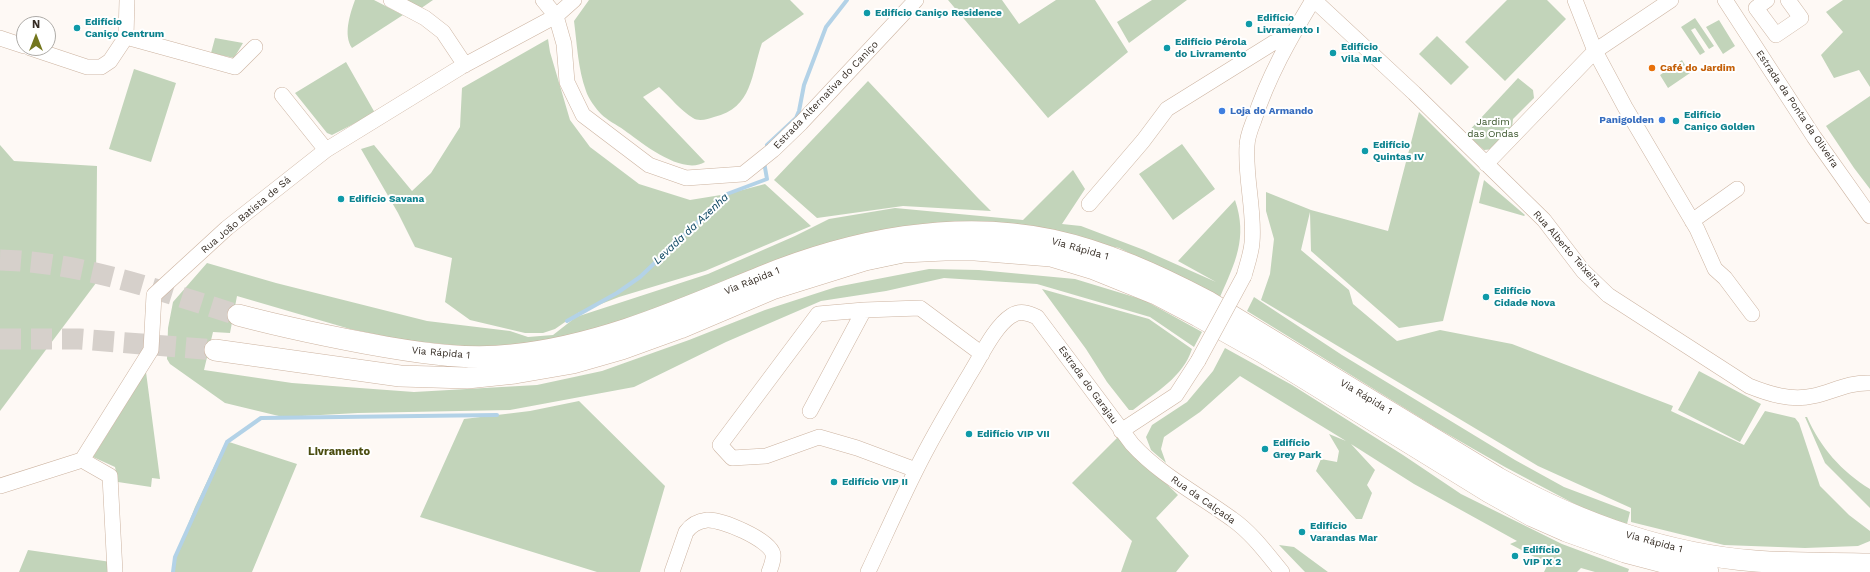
<!DOCTYPE html>
<html>
<head>
<meta charset="utf-8">
<style>
	body { margin:0 }
	#map { position:relative; width:1870px; height:572px; overflow:hidden; background:#fef9f5; font-family:"Work Sans",sans-serif }
	canvas { display:block }
	.north { position:absolute; left:16px; top:16px; width:40px; height:40px; box-sizing:border-box; background:#fff; border:1px solid #aeaba7; border-radius:50%; rotate:0deg; font-size:11px; font-weight:700; line-height:16px; text-align:center; color:#352c24 }
	.north::after { content:''; display:block; margin:auto; width:14px; height:18px; background:#73761d; clip-path:polygon(50% 0,100% 100%,50% 72%,0 100%) }
</style>
</head>
<body>
<div id="map">
<canvas width="1870" height="572"></canvas>
<div class="north">N</div>
</div>
<script>
const g = document.querySelector('canvas').getContext('2d');
g.lineJoin = 'round';
function fill(path, color) { g.fillStyle = color; g.fill(path, 'evenodd'); }
function trace(path, color, width, dash) { g.strokeStyle = color; g.lineWidth = width; g.lineCap = dash ? 'butt' : 'round'; g.setLineDash(dash || []); g.stroke(path); }
function drawText(font, color, halo, rows, align = 'center') {
  g.font = font + ' "Work Sans",sans-serif'; g.lineWidth = 4; g.setLineDash([]); g.textBaseline = 'middle'; g.strokeStyle = halo; g.fillStyle = color; for (const [text, x, y, turn = 0] of rows) {
    g.save(); g.translate(x, y); g.rotate((+turn || 0) * Math.PI / 180); g.textAlign = isNaN(turn) ? turn : align; if (halo) g.strokeText(text, 0, 0); g.fillText(text, 0, 0); g.restore();
  }
}
const green = new Path2D(`
	M355,0H374L403,15L352,48C343,35 350,14 355,0Z
	M401,0H433L420,9Z
	M589,0H790L804,14L762,43C751,74 753,108 714,117C708,119 699,122 693,118C681,111 670,97 659,87L643,97L705,162C682,176 642,143 624,130C617,125 607,120 601,114C596,109 588,98 586,91C578,69 577,44 574,21Z
	M948,0H1002L1019,24L1056,0H1095L1128,52L1048,118Z
	M1152,0H1187L1129,43L1117,22Z
	M1507,0H1547L1566,19L1505,81L1465,42Z
	M1843,0H1870V87L1859,70L1834,78L1821,55L1843,32L1826,12Z
	M1695,18L1714,46L1709,49L1695,28L1691,30L1705,52L1700,55L1681,27Z
	M1719,20L1735,46L1723,54L1706,27Z
	M1437,36L1469,67L1451,85L1419,54Z
	M215,38L243,43L234,58L211,53Z
	M548,39L550,52L570,120L590,147L639,184L690,200L727,194L765,184L811,226L705,271L619,297L578,313L555,329L543,333H525L470,320L445,302L452,258L415,247L398,213L361,149L374,145L412,191L431,173L460,127L462,88Z
	M1682,60L1690,73L1668,88L1660,75Z
	M346,62L375,113L332,135L327,133L295,93Z
	M134,69L176,83L151,162L109,149Z
	M1518,78L1533,90L1534,98L1513,119L1512,128L1495,149L1484,150L1466,134Z
	M868,81L977,197L991,211L903,206L817,218L774,180Z
	M1870,96V189L1854,168L1826,126Z
	M1419,112L1480,173L1443,321L1399,328L1311,251L1310,212L1301,250L1349,290L1353,304L1397,341L1440,330L1512,344L1673,406L1671,411L1744,445L1765,411L1795,418L1799,423L1820,486L1849,515L1870,531V541L1858,546L1805,548L1724,545L1631,522V508L1538,466L1261,300L1270,274L1274,239L1266,211V192L1311,210L1388,231Z
	M1182,144L1215,189L1173,220L1139,174Z
	M0,145L14,161L97,166L96,283L0,411Z
	M1073,170L1085,189L1062,224L1081,226L1144,250L1216,282L1178,261L1235,200C1248,238 1235,263 1220,297L1119,248L1048,233L661,313L551,342L481,348L403,340L350,329L237,296L230,333L213,332L204,370L292,383L414,392L537,385L602,371L689,340L765,310L836,287L929,269L979,270L1075,279L1144,300L1202,332L1194,347L1150,317L1037,284L944,278L886,291L821,301L726,342L634,387L510,410L358,413L283,417L225,403L170,364L167,359L168,328L173,302L207,263L276,283L427,321L510,331L528,337L553,335L576,317L708,274L795,236L829,219L895,208L1023,220Z
	M1484,180L1525,215L1524,216L1479,203Z
	M1042,289L1149,319L1192,349C1183,377 1156,392 1133,410H1129L1107,382L1086,349Z
	M1254,297L1342,355L1515,460L1564,487L1630,512L1627,524L1586,510L1505,467L1437,428L1247,311Z
	M1225,348L1292,385L1403,455L1461,494L1562,544L1629,569L1628,572H1595L1581,568L1577,572H1544L1548,564L1510,544L1517,541L1414,484L1351,444L1375,470L1367,485L1372,493L1362,519H1356L1316,471L1321,459L1337,462L1339,451L1329,434L1346,441L1240,376L1200,412L1164,437L1161,449L1166,463L1151,450L1146,437L1152,425L1187,402L1213,371Z
	M1699,371L1761,404L1740,442L1678,410Z
	M146,372L160,479L152,478L151,487L118,482L115,467L93,457Z
	M579,401L665,486L640,572H597L420,517L464,419L530,411Z
	M1805,417H1807C1820,447 1842,472 1870,489V508L1825,463Z
	M1118,437L1178,495L1156,518L1189,556L1176,572H1121L1132,541L1072,483Z
	M226,441L297,464L252,572H173L175,557L195,507Z
	M1279,545L1294,547L1328,572H1305Z
	M28,550L111,562V572H19Z`);
const stream = new Path2D(`
	M767,145L796,118L799,111L804,85L826,27L847,0
	M567,321L617,293L640,277L727,194L767,179L764,162
	M173,572L175,557L227,442L261,418L497,415`);
const highwayTunnel = new Path2D(`
	M0,260C83,262 160,291 238,315
	M0,339H79L215,350`);
const minor = new Path2D(`
	M391,0L425,18L443,32L465,65
	M543,0L556,16L564,44L567,82L583,115L649,165L686,178L743,174L773,150L801,123L916,0
	M1314,0L1414,93L1544,220L1583,271L1608,295L1749,386C1769,394 1791,401 1813,396C1832,392 1849,382 1870,383
	M1575,0L1595,51L1625,107L1697,229L1715,269L1725,278L1752,314
	M1725,0L1814,137L1870,216
	M1767,0L1756,8L1776,35L1801,18L1788,0
	M126,37L235,67L255,47
	M0,38L24,46
	M30,48L87,67H101L110,61L126,37L127,0
	M282,95L326,150
	M1486,164L1595,51L1671,0
	M1089,204L1143,141L1167,109L1273,43L1291,36
	M1692,221L1737,189
	M1244,276C1247,265 1251,254 1252,243C1255,211 1245,179 1247,146C1247,137 1251,128 1254,120C1268,77 1290,38 1313,0
	M864,310L818,314L720,445L732,458L766,456L819,437L857,448L916,470
	M810,411L864,310L920,308L982,354
	M1121,431L1176,395L1198,361
	M82,460L110,476L115,572
	M0,486L82,460L151,350L154,295L227,228L326,150L461,67L556,16L574,0
	M672,572L686,532C691,525 698,521 707,520C721,519 769,539 773,554C774,560 771,567 769,572
	M868,572C884,538 899,504 916,470C932,437 952,404 971,372C981,356 995,326 1011,316C1020,310 1028,313 1037,317L1132,444C1160,475 1198,494 1232,519C1252,533 1267,554 1282,572`);
const highway = new Path2D(`
	M238,315C287,328 336,338 386,347C427,354 470,360 512,355C600,346 680,310 761,277C852,240 955,219 1052,240C1107,252 1157,275 1207,301L1498,478C1577,522 1664,554 1755,561C1793,564 1832,563 1870,564
	M215,350L400,376L467,378L515,373L573,363L622,349L680,328L772,289L865,260L903,252L945,250H975L1051,256L1094,269L1156,294L1198,316L1262,352L1489,492L1532,516L1566,531L1625,552L1678,566L1708,572`);
const minorBridge = new Path2D(`
	M1198,361L1244,276`);
const markers = [
	[867,13,4,"#0f9aa8"],
	[1249,24,4,"#0f9aa8"],
	[77,28,4,"#0f9aa8"],
	[1167,48,4,"#0f9aa8"],
	[1333,53,4,"#0f9aa8"],
	[1652,68,4,"#e8710a"],
	[1222,111,4,"#3f7fe0"],
	[1662,120,4,"#3f7fe0"],
	[1676,121,4,"#0f9aa8"],
	[1365,151,4,"#0f9aa8"],
	[341,199,4,"#0f9aa8"],
	[1486,297,4,"#0f9aa8"],
	[969,434,4,"#0f9aa8"],
	[1265,449,4,"#0f9aa8"],
	[834,482,4,"#0f9aa8"],
	[1302,532,4,"#0f9aa8"],
	[1515,556,4,"#0f9aa8"]
];
const cultureNames = [
	["Edifício Caniço Residence",875,13],
	["Edifício",1257,18],
	["Livramento I",1257,30],
	["Edifício",85,22],
	["Caniço Centrum",85,34],
	["Edifício Pérola",1175,42],
	["do Livramento",1175,54],
	["Edifício",1341,47],
	["Vila Mar",1341,59],
	["Edifício",1684,115],
	["Caniço Golden",1684,127],
	["Edifício",1373,145],
	["Quintas IV",1373,157],
	["Edifício Savana",349,199],
	["Edifício",1494,291],
	["Cidade Nova",1494,303],
	["Edifício VIP VII",977,434],
	["Edifício",1273,443],
	["Grey Park",1273,455],
	["Edifício VIP II",842,482],
	["Edifício",1310,526],
	["Varandas Mar",1310,538],
	["Edifício",1523,550],
	["VIP IX 2",1523,562]
];
const foodNames = [
	["Café do Jardim",1660,68]
];
const streetNames = [
	["Estrada Alternativa do Caniço",826,95,-46],
	["Estrada da Ponta da Oliveira",1797,109,56],
	["Rua João Batista de Sá",246,215,-40],
	["Via Rápida 1",1080,249,16],
	["Rua Alberto Teixeira",1567,249,49],
	["Via Rápida 1",752,281,-22],
	["Via Rápida 1",441,353,5],
	["Estrada do Garajau",1088,385,54],
	["Via Rápida 1",1366,397,31],
	["Rua da Calçada",1203,500,35],
	["Via Rápida 1",1654,542,15]
];
const shopNames = [
	["Loja do Armando",1230,111],
	["Panigolden",1654,120,"right"]
];
const parkNames = [
	["Jardim",1493,122],
	["das Ondas",1493,134]
];
const waterNames = [
	["Levada da Azenha",691,229,-43]
];
const neighbourhoodNames = [
	["Livramento",339,452]
];
fill(green, '#c2d4ba');
trace(stream, '#b3d2e7', 4);
trace(highwayTunnel, '#d6d0cb', 21, [21, 10]);
trace(minor, '#ccb3a0', 16);
trace(highway, '#ccb3a0', 22);
trace(minor, '#fff', 15);
trace(highway, '#fff', 21);
trace(minorBridge, '#ccb3a0', 16, []);
trace(minorBridge, '#fff', 15);
for (const [x, y, r, color] of markers) { const dot = new Path2D(); dot.arc(x, y, r, 0, 2 * Math.PI); g.fillStyle = color; g.fill(dot); trace(dot, '#fff', 1.5); }
drawText('bold 10px', '#0d838f', '#fff', cultureNames, 'left');
drawText('bold 10px', '#c56008', '#fff', foodNames, 'left');
drawText('10px', '#352c24', '#fff', streetNames);
drawText('bold 10px', '#366cbe', '#fff', shopNames, 'left');
drawText('10px', '#39542a', '#fff', parkNames);
drawText('italic 11px', '#023e5b', '#fff', waterNames);
drawText('bold 11px', '#4b4d10', '#fff', neighbourhoodNames);
</script>
</body>
</html>
